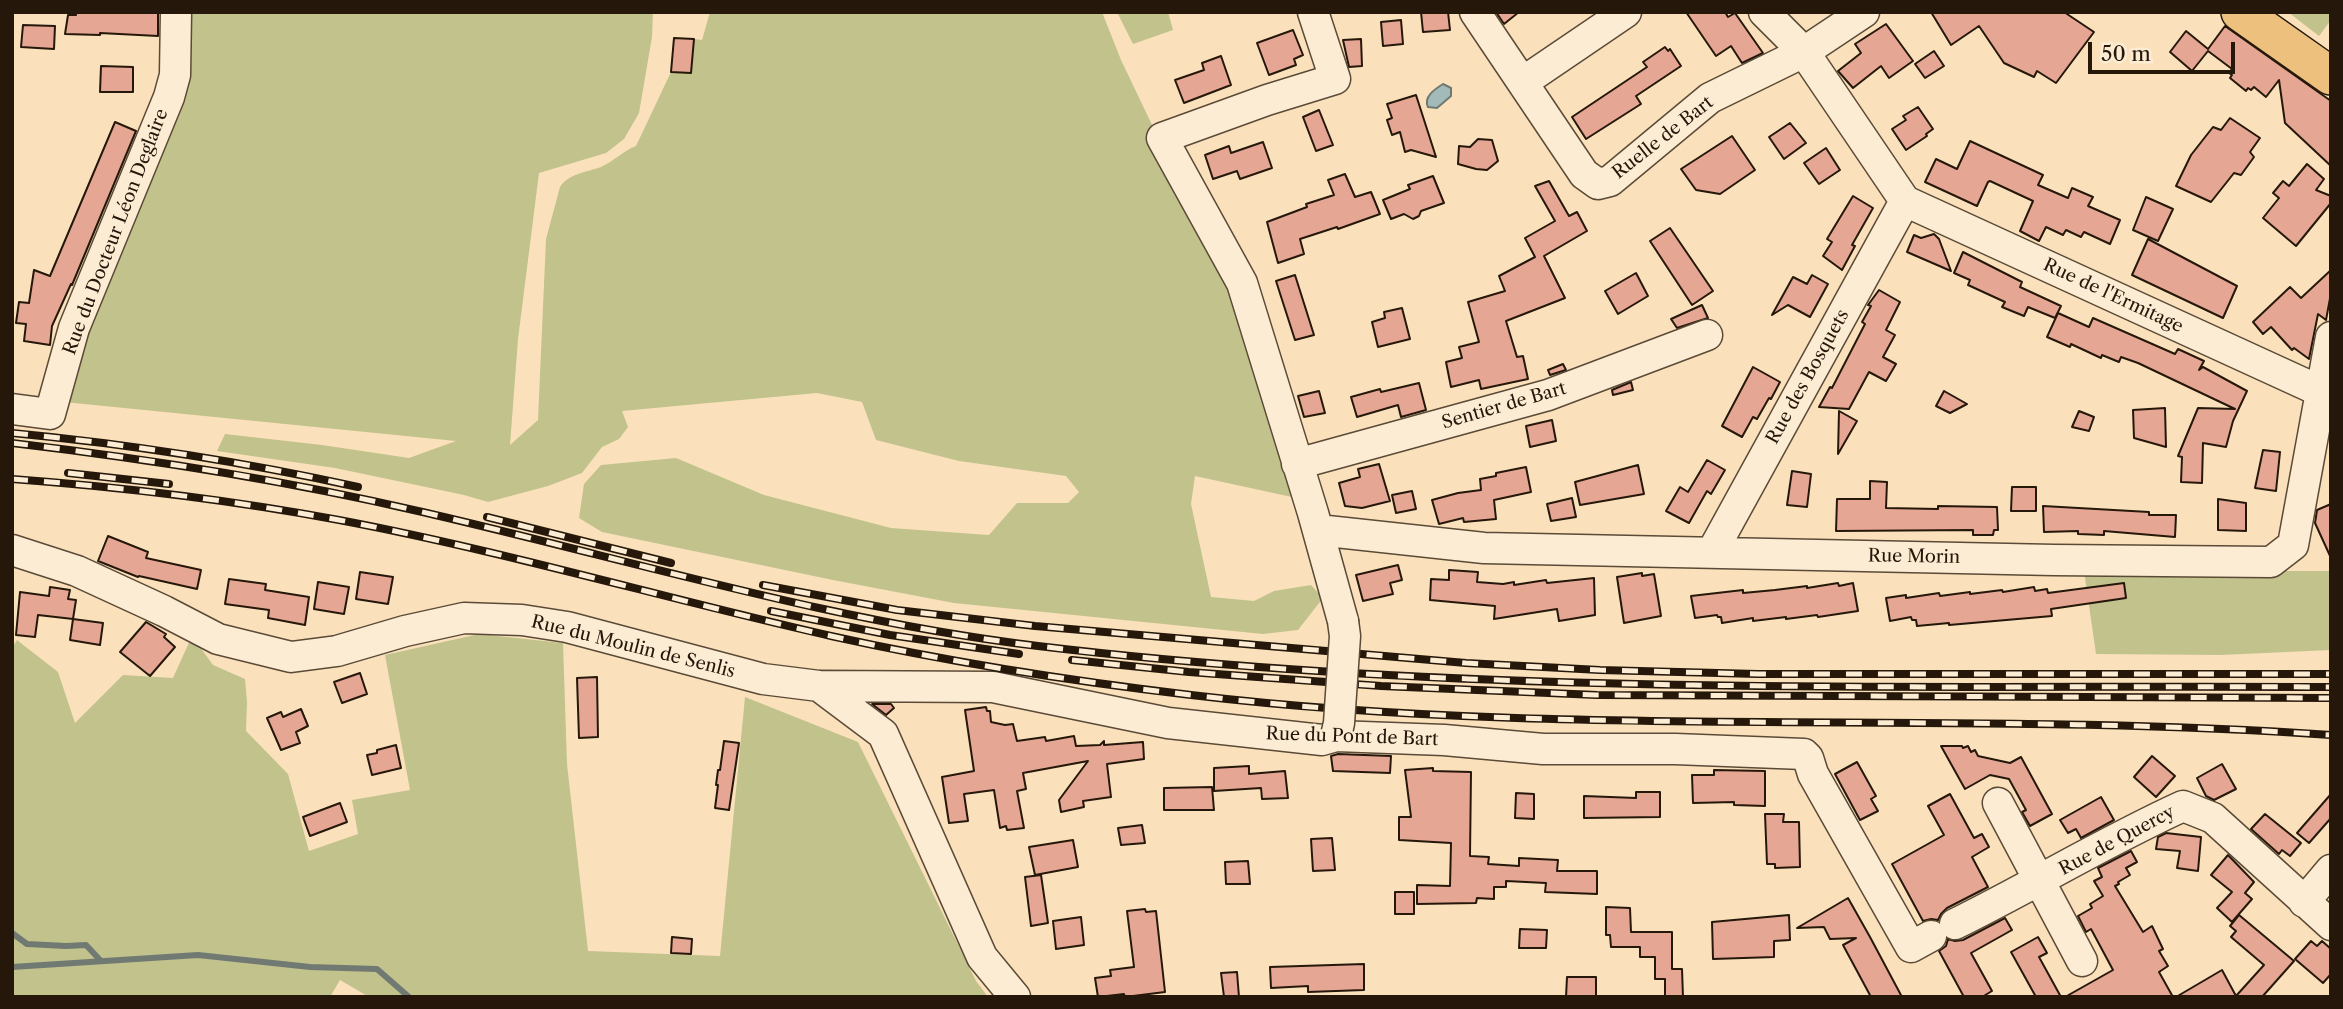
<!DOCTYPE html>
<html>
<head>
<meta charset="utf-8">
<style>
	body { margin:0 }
	#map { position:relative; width:2343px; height:1009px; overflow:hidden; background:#fae1bb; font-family:"Libre Caslon Text",serif }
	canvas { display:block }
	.frame { position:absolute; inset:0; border:14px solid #25180b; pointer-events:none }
	.scale { position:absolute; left:2088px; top:42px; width:147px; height:32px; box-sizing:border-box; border:4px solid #25180b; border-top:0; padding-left:9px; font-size:21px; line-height:24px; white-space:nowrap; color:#25180b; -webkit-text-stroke:5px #fcecd3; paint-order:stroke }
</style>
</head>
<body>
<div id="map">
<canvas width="2343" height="1009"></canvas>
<div class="frame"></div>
<div class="scale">50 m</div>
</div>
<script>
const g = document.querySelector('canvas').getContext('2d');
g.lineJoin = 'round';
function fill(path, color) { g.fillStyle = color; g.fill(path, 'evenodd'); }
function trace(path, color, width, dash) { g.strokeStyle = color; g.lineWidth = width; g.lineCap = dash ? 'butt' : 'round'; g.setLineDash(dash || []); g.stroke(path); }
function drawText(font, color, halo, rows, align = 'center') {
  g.font = font + ' "Libre Caslon Text",serif'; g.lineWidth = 5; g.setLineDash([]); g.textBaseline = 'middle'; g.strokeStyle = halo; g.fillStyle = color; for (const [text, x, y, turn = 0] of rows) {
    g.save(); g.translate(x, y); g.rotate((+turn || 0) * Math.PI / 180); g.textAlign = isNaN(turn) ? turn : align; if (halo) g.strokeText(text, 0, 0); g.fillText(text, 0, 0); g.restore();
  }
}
const green = new Path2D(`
	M187,12H653L652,37L639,113L624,139L606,153L539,173L518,339L510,445L538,420L546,239L560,187C568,174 587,172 601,167C614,161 623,151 636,146L671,72L691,73L694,39L702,40L710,12H1102L1121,60L1187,198L1227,267L1301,499L1195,476L1191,504L1211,597L1254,601L1274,591L1311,585L1323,598L1298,630L1263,634L954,603L833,580L602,532L579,518L584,484L601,465L676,458L764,495L891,528L989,535L1017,503H1068L1079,492L1066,476L959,461L876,440L862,402L817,393L622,411L628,427L619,439L602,447L582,473L548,486L488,502L464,495L335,468L217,451L225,434L322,445L409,458L456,441L64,402Z
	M1117,12H1168L1173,30L1133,44Z
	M2288,12H2331V20L2319,36Z
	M2084,571H2331V650L2221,655L2096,654Z
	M479,634L563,643L567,764L588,951L720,956L745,697L858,742L976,981L988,997H369L340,980L330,997H12V648L17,640L58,672L75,723L123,675L173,678L192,636L213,665L245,679L247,702L246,731L288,774L309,851L358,834L352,800L410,790L385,655Z`);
const water = new Path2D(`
	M1443,84L1451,88V96L1437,108L1428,107C1423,97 1435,89 1443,84Z`);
const stream = new Path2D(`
	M12,933L27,944L66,946L86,945L101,961
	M12,967L198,955L310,967L377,969L409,997`);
const building = new Path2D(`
	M76,12H158V36L100,33V35L65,34L68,15H76Z
	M1421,12H1448L1450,30L1423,32Z
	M1496,12H1519L1504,24Z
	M1686,12H1725L1728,17L1735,13L1763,53L1742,63L1731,46L1716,56Z
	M1931,12H2064L2094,32L2056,83L2037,71L2034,77L2004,63L1979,26L1951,45Z
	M1401,20L1403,44L1383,46L1381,22Z
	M1886,24L1913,61L1889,78L1881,66L1853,88L1838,71L1861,53L1855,44Z
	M23,25L55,26L54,49L21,47Z
	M2225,26L2331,101V166L2285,123L2279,80L2266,97L2254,87L2251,90L2248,88L2246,91L2230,78L2232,75L2229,73L2232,69L2208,51L2192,71L2170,52L2186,31L2208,49Z
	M1293,30L1303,55L1294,59L1296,65L1269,75L1257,43Z
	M674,38L694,39L691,73L671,72Z
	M1361,39L1362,66L1349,67L1343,40Z
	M1665,47L1668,51L1670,49L1681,66L1636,96L1641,104L1586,139L1572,117L1647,67L1643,62Z
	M1934,51L1944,66L1925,78L1915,64Z
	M1221,56L1231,85L1184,103L1175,80L1204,70L1202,63Z
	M101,66L133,67V92H100Z
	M1416,95L1436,157L1411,150L1405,152L1400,132L1392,135L1387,120L1392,118L1387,104Z
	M1918,107L1933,129L1926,134L1927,136L1906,150L1892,129L1906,120L1903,116Z
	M1319,110L1333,145L1316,151L1303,117Z
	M2230,118L2260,138L2250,152L2254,157L2241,175L2234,173L2211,202L2176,186L2191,155L2213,127L2221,130Z
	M115,122L136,131L72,285L71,284L52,326L50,345L24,341L26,324L16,323L19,302L29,303L34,270L50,276Z
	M1790,123L1806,143L1784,159L1769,137Z
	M1732,136L1755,170L1720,194L1696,190L1681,169Z
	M1478,139L1492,140L1498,161L1487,170L1476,169L1458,164L1459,146L1470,147Z
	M1970,141L2043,175L2038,185L2068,198L2072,188L2093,197L2088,206L2120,220L2110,244L2084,232L2081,237L2066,230L2063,235L2046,227L2039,241L2020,231L2033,201L1990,181L1988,182L1977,206L1925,182L1936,159L1957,169Z
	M1263,142L1272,168L1240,179L1237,171L1213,179L1205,155L1229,146L1231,153Z
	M1826,148L1840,170L1819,184L1804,163Z
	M2307,164L2324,179L2316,190L2331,196V203L2296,246L2263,218L2279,198L2273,193L2283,181L2289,186Z
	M1345,174L1355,197L1371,192L1380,214L1338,229L1337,227L1300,239L1304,254L1278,263L1267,222L1307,207L1306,204L1334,195L1328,180Z
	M1433,176L1444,203L1421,211L1419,216L1413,219L1404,214L1391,219L1383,200L1410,189L1408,185Z
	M1549,181L1569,216L1577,212L1587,231L1544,256L1565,298L1506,321L1517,357L1523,356L1528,379L1481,389L1479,380L1451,387L1446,362L1462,358L1459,347L1479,342L1468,302L1505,291L1499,276L1535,257L1525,238L1555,221L1535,186Z
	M1853,196L1873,208L1852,245L1855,246L1842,270L1823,256L1832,242L1827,239Z
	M2146,197L2173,209L2158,241L2133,230Z
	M1670,228L1713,291L1692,305L1650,241Z
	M1934,234L1939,239L1951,271L1907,252L1914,235L1921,238Z
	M2148,239L2237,286L2223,318L2132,275Z
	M1963,252L2022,282L2020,287L2061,306L2055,318L2028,307L2024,316L2002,307L2005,302L1968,285L1970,280L1954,273Z
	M2331,270V293L2326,320L2318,314L2309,359L2294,348L2292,350L2271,327L2263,334L2253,322L2290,287L2301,298Z
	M1636,273L1648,296L1618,314L1605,291Z
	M1295,275L1314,335L1295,340L1276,281Z
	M1812,275L1828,284L1810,317L1788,305L1772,315L1793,277L1807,284Z
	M1879,290L1900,302L1886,330L1895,335L1883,357L1896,364L1886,381L1869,372L1849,409L1819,407L1830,387L1832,388L1865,324L1862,322L1871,306L1868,305Z
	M1702,305L1708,318L1677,328L1671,319Z
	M1402,308L1410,339L1378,347L1372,322L1385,318L1384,312Z
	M2058,313L2089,327L2093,318L2175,354L2178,349L2204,361L2199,370L2203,367L2247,391L2233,421L2226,447L2203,443L2202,483L2181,482L2182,457L2178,456L2198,408L2235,409L2138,363L2121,357L2119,362L2102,355L2101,358L2071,344L2070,347L2047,337Z
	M1563,364L1566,370L1550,375L1548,370Z
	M1753,367L1780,382L1771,399L1769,398L1757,419L1753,417L1742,437L1722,426Z
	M1631,382L1633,390L1613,395L1612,390Z
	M1419,383L1426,410L1401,417L1398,405L1357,417L1351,397L1380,389L1381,392Z
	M1319,391L1325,413L1304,417L1298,396Z
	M1944,391L1967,404L1950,413L1936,406Z
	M2165,408L2166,447L2134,438L2133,410Z
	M1839,411L1857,421L1838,454Z
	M2079,411L2094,417L2089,431L2072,427Z
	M1552,420L1556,441L1530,447L1526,426Z
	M2263,450L2280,452L2276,491L2255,488Z
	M1707,460L1725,470L1711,494L1707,491L1689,523L1666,511L1680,487L1688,492Z
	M1379,464L1390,501L1362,508L1345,506L1339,483L1360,477L1358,469Z
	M1638,465L1644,494L1580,505L1575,482Z
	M1526,467L1531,492L1494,500L1496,519L1464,522L1463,518L1439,524L1432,500L1458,493L1481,490L1480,479L1496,476V473Z
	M1792,471L1811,474L1807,507L1787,505Z
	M1870,481L1887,482L1886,508L1938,509V506L1997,507L1998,530H1994L1993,535H1973V530L1836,531L1837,499H1870Z
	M2012,487H2036V511H2011Z
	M1412,491L1416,509L1396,513L1392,495Z
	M1572,498L1576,517L1551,521L1547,504Z
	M2218,499L2246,503V531L2218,530Z
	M2331,504V558L2315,523L2317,510Z
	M2043,506L2149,512V515H2176L2175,537L2104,531V535L2078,534V531L2044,532Z
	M108,536L148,552L146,558L201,570L197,589L139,576L138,577L98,561Z
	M1398,565L1402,580L1390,583L1393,594L1363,601L1356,575Z
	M1449,570L1478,572L1477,582L1503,584L1514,582V585L1546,580L1547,583L1594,578L1595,615L1559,621L1557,609L1494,619L1495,606L1430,600L1431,579L1449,580Z
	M360,572L393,577L388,604L356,599Z
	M1642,573V576L1654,574L1661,616L1624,623L1617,577Z
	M229,579L266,584L265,590L309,597L305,625L268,618L269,610L225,604Z
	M318,582L349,587L344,614L314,609Z
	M1838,583L1839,586L1853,583L1858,611L1818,617L1817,615L1786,619V617L1753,621V618L1722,623L1721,617H1718L1717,615L1695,618L1691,596L1743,590V593L1775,590L1807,586V588Z
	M2124,583L2126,598L2051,609L2052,616L1949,625V623L1917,626L1916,620H1912L1911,617L1890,621L1886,598L1906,595V598L1939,593L1940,596L1970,592V594L2002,590L2003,592L2034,587L2035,591L2047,589L2048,593Z
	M50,587L70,590L68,599L76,600L73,619L38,615L35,637L16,635L20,592L49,596Z
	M73,619L103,623L100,645L70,640Z
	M146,622L166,634L164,637L175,647L150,676L120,652Z
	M360,673L367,694L342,703L334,682Z
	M597,677L598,737L579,738L577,678Z
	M872,704H891L894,708L886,715Z
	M986,707L987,711H990L991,722L1005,725L1013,724L1017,741L1045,737L1046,741L1074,736L1076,746L1100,745L1104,741V745L1143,742L1144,759L1107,764L1111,797L1083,801L1084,807L1061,812L1059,800L1088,761L1023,773L1026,789L1017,791L1024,828L1007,830L1006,826L1000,828L994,790L964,794L968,821L949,823L942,777L974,771L965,710Z
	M301,709L308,726L296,732L300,743L281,750L267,718L281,712L283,717Z
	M724,741L739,743L729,810L715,808L718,785H716L718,770H720Z
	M396,745L401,768L372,775L367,755L377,753V750Z
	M1941,746H1962L1963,748L1968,746L1971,752L1975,750L1978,756L2010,763L2021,757L2052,814L2030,826L2022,812L2026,810L2009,779L1990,775L1965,789Z
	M1338,754L1391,756L1390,773L1333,771L1331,756Z
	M2152,756L2175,776L2156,797L2134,777Z
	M1857,762L1876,796L1871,799L1878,811L1860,820L1835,774Z
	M2222,764L2236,789L2214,800L2206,796L2197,778Z
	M1249,766V774L1285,771L1288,798L1262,799L1261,788L1214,791V768Z
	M1433,768V771L1471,772L1470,856L1489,857L1488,864L1519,866V858L1558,860L1557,871H1597V894L1545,892L1546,883L1506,881V887H1494V899L1477,898L1476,903L1417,904V885L1450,886L1451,843L1399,840V817H1411L1405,770Z
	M1714,770L1765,771V806L1734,805V802L1693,803L1692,775H1714Z
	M1212,787L1214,810H1164V788Z
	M1636,792H1660V817L1584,818V796L1636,798Z
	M1516,793L1534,794V819L1515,818Z
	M1950,794L1974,838L1982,834L1989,847L1972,857L1988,887L1947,908L1941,914L1938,920L1931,919L1923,921L1892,864L1944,835L1928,806Z
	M2331,794V818L2309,843L2297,833Z
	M2101,797L2114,820L2081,838L2076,829L2068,833L2060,820Z
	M340,803L347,822L310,836L303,817Z
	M1765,814H1784L1783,822H1799L1800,867L1775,868V864H1767Z
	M2265,814L2301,843L2290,856L2282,850L2279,854L2251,829Z
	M1142,825L1145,843L1121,845L1118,828Z
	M2166,833L2201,837L2198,871L2177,868L2180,851L2156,849L2158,837Z
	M1332,838L1335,870L1313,871L1311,839Z
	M1073,840L1078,867L1035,875L1029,847Z
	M2131,851L2137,862L2126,868L2130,875L2118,882L2119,884L2115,886L2143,932L2152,926L2163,949L2159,951L2168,966L2159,972L2173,997H2065L2113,970L2091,929L2086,932L2078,916L2092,908L2090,904L2103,896L2094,881L2102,877L2098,868Z
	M2228,855L2254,882L2245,893L2252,899L2232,922L2217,908L2232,892L2211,875Z
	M1248,861L1250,884H1226L1225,862Z
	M1041,875L1048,923L1031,926L1025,877Z
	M1395,892H1414V914H1395Z
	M1848,898L1870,937L1902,997H1871L1843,945L1856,938L1830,939L1824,927L1797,928Z
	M1606,907L1630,908L1631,932H1672V969H1682L1683,997H1665V979H1655V957H1640V947H1611L1610,935H1606Z
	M1145,909L1146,912L1156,911L1165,992L1125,997L1124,994L1098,997L1095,978L1111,976L1110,970L1134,967L1127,911Z
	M1789,915L1790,940L1774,941V957L1713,959L1712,922Z
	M2239,915L2294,961L2262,997H2176L2222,970L2236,996L2264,965L2231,937L2236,931L2230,926Z
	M1081,917L1084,945L1056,949L1053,921Z
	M2005,918L2012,930L1971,953L1992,991L1982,997H1964L1939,951L1946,946L1948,939L1955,941L1963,940Z
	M1520,929L1547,930L1546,948H1519Z
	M672,937L692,939L691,954L671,953Z
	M2038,937L2047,953L2039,957L2061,997H2036L2011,952Z
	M2311,941L2317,946L2322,941L2331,949V974L2323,983L2295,959Z
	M1364,964V990L1308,992V986L1271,988L1270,967Z
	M1237,972L1239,997H1224L1221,973Z
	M1567,977H1596V997H1566Z`);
const minor = new Path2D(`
	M1313,12L1335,79L1267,100L1162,138L1242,283L1313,513L1343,621
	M1475,12L1584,174L1598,184L1610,181L1710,98L1804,52L1864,12
	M1764,12L1804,52L1905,201
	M1523,82L1626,12
	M1905,201L2320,391
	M12,409L50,414L74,328L169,97L175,75L176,12
	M1297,464L1548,395L1707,335
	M1318,530L1484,548L2054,560L2271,562L2293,545L2331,337
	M12,550L77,571L164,611L218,639L291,657L337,651L405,631L464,618L522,620L567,627L763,679L819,686L993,687L1168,723L1322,740L1336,736L1444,740L1543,749H1675L1804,754L1808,758L1813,774L1911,947L1931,936
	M1712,552L1905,201
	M819,686L883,734L982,957L1015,997
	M1998,803L2082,961
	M2304,902L2331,870
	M1955,924C2032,886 2106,841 2183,806L2213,818L2331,925`);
const major = new Path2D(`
	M2240,12L2331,76`);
const rail = new Path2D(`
	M12,433C129,444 244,462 358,487
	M12,443C149,459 284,480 418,511C624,558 828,621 1038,646C1467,697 1900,685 2331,687
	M68,473L169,484
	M12,479C122,487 231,500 339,520C504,551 667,599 831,636C949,662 1071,681 1191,695C1570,740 1951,709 2331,735
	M487,517L671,563
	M763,585L897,610L1035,626L1466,663L1600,670L1758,674H2331
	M771,611L890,635L1019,654
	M1072,660L1189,672L1381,686L1597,695L2331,698`);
const minorBridge = new Path2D(`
	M1336,736L1339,723L1345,636L1343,621`);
const streetNames = [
	["Ruelle de Bart",1663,138,-38],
	["Rue du Docteur Léon Deglaire",116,232,-69],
	["Rue de l'Ermitage",2113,296,25],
	["Rue des Bosquets",1808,377,-61],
	["Sentier de Bart",1504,406,-16],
	["Rue Morin",1914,557,1],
	["Rue du Moulin de Senlis",633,647,14],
	["Rue du Pont de Bart",1352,737,2],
	["Rue de Quercy",2117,841,-28]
];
fill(green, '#c2c28d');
fill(water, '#a2bbb9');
trace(water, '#707a73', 2);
trace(stream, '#707a73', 6);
fill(building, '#e5a693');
trace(building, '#25180b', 2);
trace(minor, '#5a4a37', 33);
trace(major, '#25180b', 40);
trace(minor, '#fcecd3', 30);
trace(major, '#edc07e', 37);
trace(rail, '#25180b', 8);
trace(rail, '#fcecd3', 5, [16]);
trace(minorBridge, '#5a4a37', 33, []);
trace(minorBridge, '#fcecd3', 30);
drawText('18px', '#25180b', '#fcecd3', streetNames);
</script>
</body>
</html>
